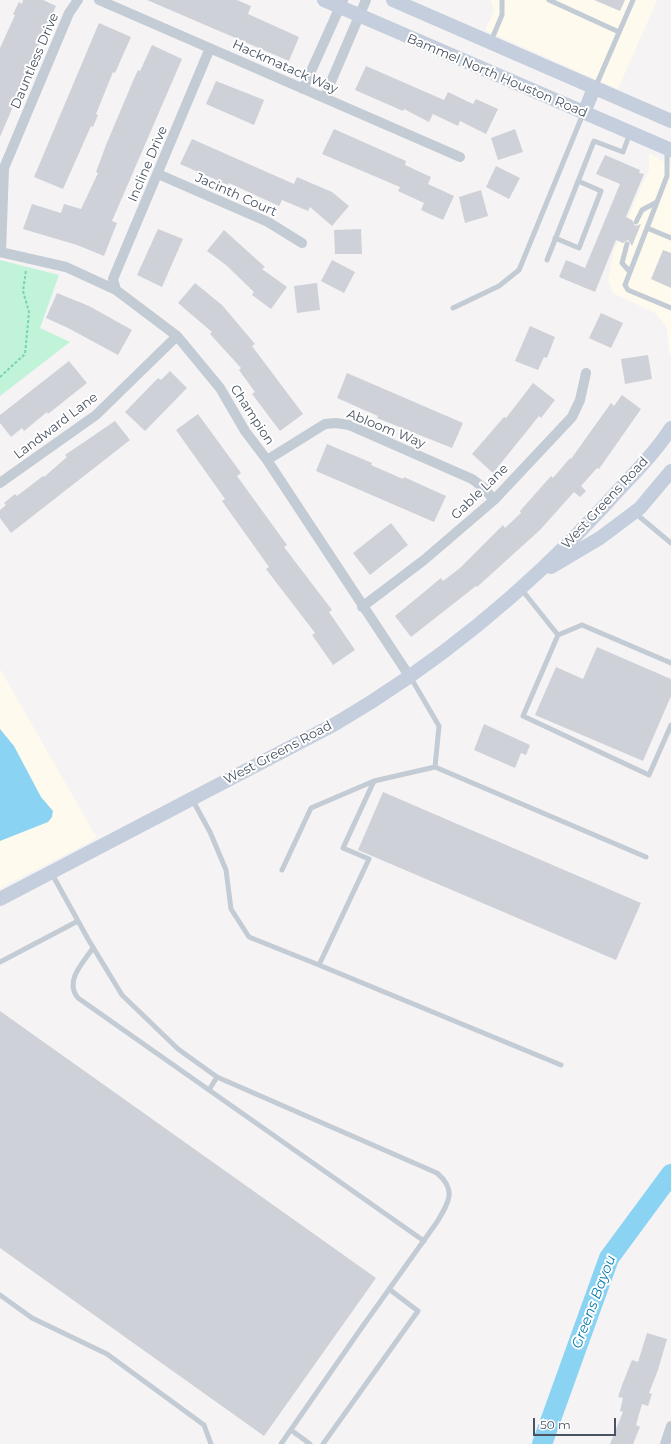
<!DOCTYPE html>
<html>
<head>
<meta charset="utf-8">
<style>
	body { margin:0 }
	#map { position:relative; width:671px; height:1444px; overflow:hidden; background:#f5f3f3; font-family:Montserrat,sans-serif }
	canvas { display:block }
	.scale { position:absolute; left:533px; top:1418px; width:83px; height:18px; box-sizing:border-box; border:2px solid #495362; border-top:0; padding-left:5px; font-size:12px; line-height:14px; white-space:nowrap; color:#495362; -webkit-text-stroke:3px #fff; paint-order:stroke }
</style>
</head>
<body>
<div id="map">
<canvas width="671" height="1444"></canvas>
<div class="scale">50 m</div>
</div>
<script>
const g = document.querySelector('canvas').getContext('2d');
g.lineJoin = 'round';
function fill(path, color) { g.fillStyle = color; g.fill(path, 'evenodd'); }
function trace(path, color, width, dash) { g.strokeStyle = color; g.lineWidth = width; g.lineCap = dash ? 'butt' : 'round'; g.setLineDash(dash || []); g.stroke(path); }
function drawText(font, color, halo, rows, align = 'center') {
  g.font = font + ' Montserrat,sans-serif'; g.lineWidth = 4; g.setLineDash([]); g.textBaseline = 'middle'; g.strokeStyle = halo; g.fillStyle = color; for (const [text, x, y, turn = 0] of rows) {
    g.save(); g.translate(x, y); g.rotate((+turn || 0) * Math.PI / 180); g.textAlign = isNaN(turn) ? turn : align; if (halo) g.strokeText(text, 0, 0); g.fillText(text, 0, 0); g.restore();
  }
}
const commercial = new Path2D(`
	M491,0H657L618,89L485,30L494,11Z
	M649,153L671,166V356L669,354L667,327L655,313L613,293L608,280L614,250L649,170Z
	M0,669L97,838L0,888Z`);
const green = new Path2D(`
	M0,260L59,275L40,328L70,342L0,396Z`);
const water = new Path2D(`
	M0,729L14,746L41,797L53,811L52,817L48,822L0,841Z`);
const river = new Path2D(`
	M542,1444L609,1258L671,1174`);
const building = new Path2D(`
	M23,0H43L56,6L0,137V48L15,15L13,14L19,2L22,4Z
	M147,0H237L251,6L248,14L299,37L289,61Z
	M594,0H625L620,11Z
	M99,23L131,37L115,73L113,72L96,114L98,115L93,127L91,126L63,189L34,177Z
	M152,45L182,59L112,221L117,223L104,256L77,245L23,229L32,204L61,213L64,204L81,209L98,173L96,172L106,145L133,81L138,70L140,71Z
	M366,66L444,100L448,92L473,104L476,99L498,109L486,134L460,121L458,126L433,114L429,122L404,109L403,111L355,90Z
	M216,81L264,100L254,125L206,104Z
	M334,129L406,161L405,165L431,177L428,184L454,196L443,220L421,210L424,203L398,191L400,187L322,154Z
	M515,129L523,152L498,160L491,138Z
	M192,139L294,184L297,177L332,192L349,206L332,226L310,207L308,211L282,200L279,206L229,183L228,185L180,164Z
	M605,155L640,170L639,173L644,174L626,217L632,220L635,226L641,224L632,246L628,240L623,243L616,240L595,292L559,277L566,260L585,268L620,184L596,174Z
	M496,166L520,178L509,199L486,187Z
	M481,190L488,216L465,223L459,197Z
	M158,229L183,239L162,287L137,275Z
	M361,229L362,254H335L334,230Z
	M224,230L265,267L262,269L287,287L271,309L252,295L254,292L226,265L207,251Z
	M663,250L671,253V288L651,279Z
	M332,260L355,272L344,293L321,281Z
	M195,283L222,305L255,344L252,346L303,414L280,431L252,394L255,392L239,370L241,368L210,334L212,332L178,303Z
	M317,283L320,310L297,313L294,286Z
	M57,293L89,306L132,330L118,355L68,328L46,318Z
	M601,313L623,323L611,348L589,338Z
	M530,326L555,337L547,358L544,357L538,370L515,361Z
	M648,355L652,379L625,384L621,359Z
	M69,361L87,383L48,414L47,412L24,431L22,428L11,437L0,423V415Z
	M170,371L187,388L145,431L125,412L158,378L161,380Z
	M347,373L463,423L452,448L377,418L378,416L337,398Z
	M533,383L555,400L541,418L539,416L493,473L472,454L504,417L506,418Z
	M622,395L641,409L599,469L597,468L581,486L586,491L580,497L574,492L540,530L477,587L476,586L411,637L395,616L441,578L443,581L460,568L503,525L505,528L521,513L520,511L551,476L553,478L570,458L571,459L611,403L614,406Z
	M198,414L241,473L237,476L287,545L284,547L332,610L329,612L355,650L333,665L312,635L315,633L266,569L269,567L222,501L225,499L176,430Z
	M115,421L130,440L11,533L0,518V510L6,505L4,503L15,494L17,496L43,476L44,477L67,457L65,455Z
	M327,444L372,463L371,465L403,479L404,477L446,496L434,522L316,471Z
	M391,523L408,545L370,575L353,553Z
	M597,647L671,679V696L643,761L535,715L556,667L583,679Z
	M484,724L530,745L526,755L521,753L515,768L474,750Z
	M383,792L641,903L616,960L358,850Z
	M0,1011L376,1278L264,1436L0,1248Z
	M647,1333L667,1339L658,1370L649,1393L652,1394L648,1406L642,1404L636,1425L640,1427L633,1444H610L623,1412L620,1411L623,1398L618,1397L622,1385L632,1360L638,1362Z`);
const path = new Path2D(`
	M0,377L25,354L29,312L23,291L26,270`);
const service = new Path2D(`
	M549,0L619,32
	M491,41L502,15V0
	M595,88L633,0
	M667,150V176L625,285L628,290L671,308
	M636,222L642,210L657,202
	M647,228L671,238
	M555,238L579,248L601,191L578,181
	M627,244L622,263L630,272
	M547,260L594,141L623,152L630,133
	M453,308L499,286L519,270L583,114
	M635,513L671,543
	M522,590L558,635
	M671,663L582,625L558,635L523,716L649,775L671,725
	M411,678L439,726L435,767
	M192,799L210,832L226,870L231,909L249,937L319,965L369,859L343,848L374,781
	M282,870L311,808L374,781L435,767L646,857
	M52,874L88,939L122,995L178,1049L217,1077L437,1173C457,1190 449,1202 437,1222L360,1330L281,1444
	M93,948C83,963 64,981 78,998L424,1241
	M0,962L78,921
	M319,965L561,1065
	M209,1090L217,1077
	M0,1295L32,1318L107,1354L204,1425L211,1444
	M291,1430L310,1444
	M323,1444L418,1311L389,1289`);
const minor = new Path2D(`
	M99,0L460,157
	M303,89L343,0
	M324,98L366,0
	M158,174L268,222L302,243
	M0,252L66,267L116,290L177,336L220,388L245,431L267,460L410,677
	M1,252L4,168L69,13L78,0
	M116,290L113,279L210,48
	M267,460L325,424L336,423L349,425L472,479L484,488L494,500
	M0,483L96,415L177,336
	M362,607L424,560L494,500L572,417L580,400L586,373
	M665,1444L671,1426`);
const secondary = new Path2D(`
	M324,0L671,150
	M393,0L671,121
	M584,113L594,88
	M551,567L600,538L640,508L671,471
	M0,899L335,724C438,664 526,591 606,504C628,479 653,456 671,428`);
const streetNames = [
	["Dauntless Drive",35,61,-67],
	["Hackmatack Way",285,67,24],
	["Bammel North Houston Road",497,76,23],
	["Incline Drive",148,164,-67],
	["Jacinth Court",236,195,24],
	["Champion",252,415,57],
	["Landward Lane",56,426,-37],
	["Abloom Way",386,429,22],
	["Gable Lane",480,492,-44],
	["West Greens Road",605,503,-47],
	["West Greens Road",278,753,-28]
];
const waterNames = [
	["Greens Bayou",594,1302,-69]
];
fill(commercial, '#fefbee');
fill(green, '#c1f3d9');
fill(water, '#8bd3f2');
trace(river, '#8bd3f2', 20);
fill(building, '#cfd1d8');
trace(path, '#76d4af', 2, [3, 2]);
trace(service, '#c3cbd4', 5);
trace(minor, '#c3cbd4', 10);
trace(secondary, '#c5cedc', 14);
drawText('13px', '#495362', '#fff', streetNames);
drawText('italic 14px', '#057cb2', '#fff', waterNames);
</script>
</body>
</html>
